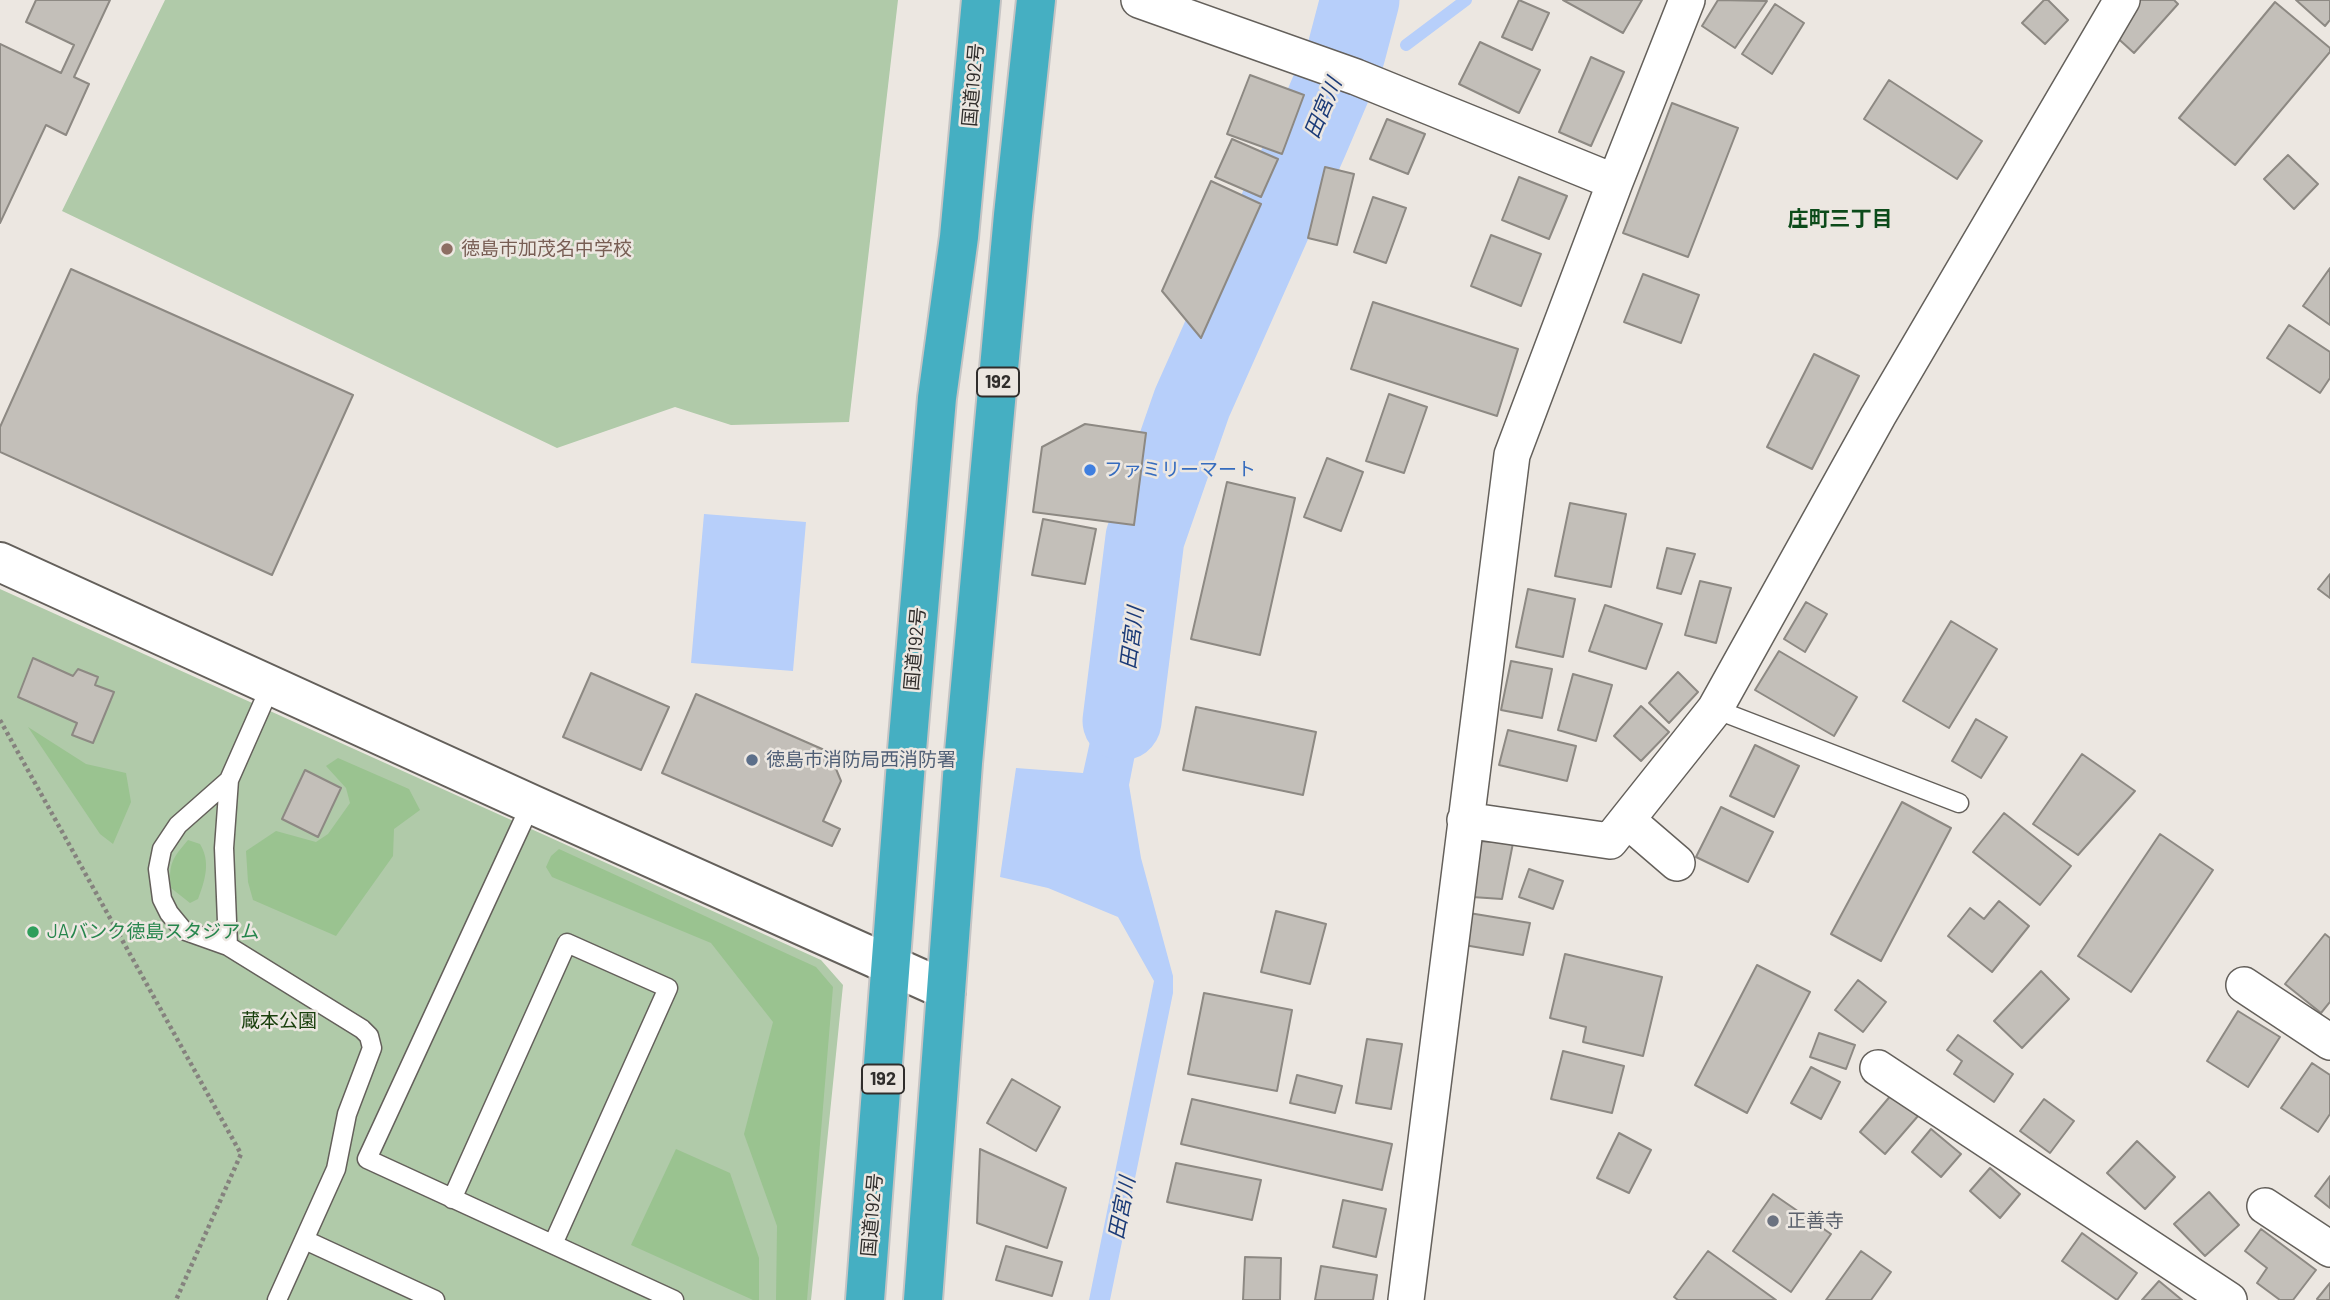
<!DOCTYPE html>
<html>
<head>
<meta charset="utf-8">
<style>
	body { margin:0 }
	canvas { display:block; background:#ece7e1 }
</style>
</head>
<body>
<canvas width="2330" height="1300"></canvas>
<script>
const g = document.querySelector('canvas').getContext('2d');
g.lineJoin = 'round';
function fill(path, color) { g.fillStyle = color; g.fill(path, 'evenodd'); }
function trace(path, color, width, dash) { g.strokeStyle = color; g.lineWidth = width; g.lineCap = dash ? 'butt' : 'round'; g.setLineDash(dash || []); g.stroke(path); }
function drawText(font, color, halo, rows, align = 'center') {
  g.font = font + ' Barlow,"Noto Sans JP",sans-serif'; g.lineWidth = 5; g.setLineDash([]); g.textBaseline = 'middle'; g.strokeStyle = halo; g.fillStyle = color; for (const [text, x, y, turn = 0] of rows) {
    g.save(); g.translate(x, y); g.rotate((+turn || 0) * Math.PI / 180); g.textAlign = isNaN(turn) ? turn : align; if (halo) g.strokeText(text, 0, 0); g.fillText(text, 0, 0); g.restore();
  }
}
const green = new Path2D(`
	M165,0H898L849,422L731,425L675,407L557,448L62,211Z
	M0,589L821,960L843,985L811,1300H0Z`);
const forest = new Path2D(`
	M28,727L86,764L126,773L131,802L113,844L100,834Z
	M338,758L409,789L420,810L394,829L393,856L336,936L253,900L248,882L246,851L276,831L316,842L328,834L350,803L346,788L326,766Z
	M188,840L200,844C211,862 205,880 198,899L190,903L171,888C168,863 173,858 188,840Z
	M559,849L816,967L833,987L807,1300H776L777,1226L744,1134L773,1022L711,943L552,877L546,867L551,856Z
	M676,1149L730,1173L759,1258V1300H753L631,1245Z`);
const water = new Path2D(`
	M704,514L806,522L793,671L691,663Z
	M1119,611L1161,622L1129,785L1141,858L1173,976V993L1110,1300H1089L1154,981L1118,917L1048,888L1000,877L1016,768L1083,773Z`);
const stream = new Path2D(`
	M1406,45L1466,0
	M1346,53L1369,52`);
const river = new Path2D(`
	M1122,721L1145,538L1192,403L1309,140L1346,53L1360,0`);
const building = new Path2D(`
	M36,0H110L74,77L89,84L66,135L46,125L0,223V44L61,73L74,45L26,22Z
	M1519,0L1549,13L1532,50L1502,37Z
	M1563,0H1642L1623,33Z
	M1718,0L1767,1L1735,48L1702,26Z
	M2044,0H2048L2068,20L2045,44L2022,23Z
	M2140,0H2174L2178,4L2134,53L2112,33Z
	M2296,0H2330V20L2325,26Z
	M2275,2L2330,48V52L2235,165L2179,118Z
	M1775,4L1804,23L1772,74L1742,54Z
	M1480,42L1540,70L1519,113L1459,84Z
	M1591,57L1624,72L1591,146L1559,132Z
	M1250,75L1304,95L1282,154L1227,134Z
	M1889,80L1982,141L1957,179L1864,119Z
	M1672,103L1738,128L1688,257L1623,233Z
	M1387,119L1425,134L1408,174L1370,159Z
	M1232,139L1278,159L1261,197L1215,177Z
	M2288,155L2318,184L2294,209L2264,179Z
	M1325,167L1354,174L1337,245L1308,238Z
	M1519,177L1567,196L1549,239L1502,220Z
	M1211,181L1261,204L1201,338L1162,291Z
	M1373,197L1406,208L1386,263L1354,252Z
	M1491,235L1541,254L1521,306L1471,286Z
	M2330,268V325L2303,306Z
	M71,269L353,395L272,575L0,452V427Z
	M1643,274L1699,295L1681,343L1624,322Z
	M1373,302L1518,349L1497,416L1351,369Z
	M2289,325L2330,352V378L2320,393L2267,358Z
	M1814,354L1859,376L1812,469L1767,447Z
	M1389,394L1427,407L1404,473L1366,461Z
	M1085,424L1146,433L1134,525L1033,512L1042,447Z
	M1327,458L1363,472L1341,531L1304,517Z
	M1227,482L1295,498L1260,655L1191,639Z
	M1570,503L1626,514L1611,587L1555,576Z
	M1043,519L1096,529L1085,584L1032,575Z
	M1667,548L1695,554L1681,594L1657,588Z
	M2330,574V598L2318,589Z
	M1700,581L1731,588L1716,643L1685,635Z
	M1528,589L1575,599L1563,657L1516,647Z
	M1806,602L1827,614L1805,652L1784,639Z
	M1605,605L1662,624L1646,669L1589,651Z
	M1951,621L1997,649L1949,728L1903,701Z
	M1779,651L1857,697L1834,736L1755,690Z
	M33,658L73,676L78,669L98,677L95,685L114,692L93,743L72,735L77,723L18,697Z
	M1511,661L1552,669L1542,718L1501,710Z
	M1678,672L1698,692L1669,723L1649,703Z
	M591,673L669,707L641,770L563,737Z
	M1573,674L1612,685L1596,741L1558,730Z
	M696,694L829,752L841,781L823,821L840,829L832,846L662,773Z
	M1641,706L1669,732L1641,761L1614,736Z
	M1196,707L1316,732L1303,795L1183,770Z
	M1976,719L2007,737L1981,778L1952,761Z
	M1508,730L1576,746L1567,781L1499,765Z
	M1755,745L1799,766L1774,817L1730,796Z
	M2082,754L2135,791L2078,855L2033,824Z
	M305,770L341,788L318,837L282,819Z
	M1902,802L1951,828L1881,961L1831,934Z
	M1721,807L1773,832L1748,882L1696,857Z
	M2004,813L2071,866L2040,905L1973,852Z
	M2160,834L2213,870L2131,992L2078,956Z
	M1476,841L1513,843L1502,899L1472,897Z
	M1529,869L1563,881L1553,909L1519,897Z
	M1999,901L2029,926L1992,972L1948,936L1970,908L1984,919Z
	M1276,911L1326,924L1310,984L1261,972Z
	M1469,913L1530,923L1523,955L1464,945Z
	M2325,934L2330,938V1002L2321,1013L2285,984Z
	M1565,954L1662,977L1643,1056L1583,1042L1586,1027L1550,1018Z
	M1757,965L1810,992L1747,1113L1695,1085Z
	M2041,971L2069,999L2022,1048L1994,1021Z
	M1858,980L1886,1002L1863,1032L1835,1010Z
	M1204,993L1292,1010L1277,1091L1188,1074Z
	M2238,1011L2280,1037L2248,1087L2207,1061Z
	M1819,1033L1855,1045L1846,1069L1810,1057Z
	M1958,1035L2013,1074L1994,1102L1954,1074L1962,1061L1947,1050Z
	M1367,1039L1402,1044L1391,1109L1356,1103Z
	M1563,1051L1624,1066L1612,1113L1551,1099Z
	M2312,1063L2330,1075V1114L2318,1132L2281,1108Z
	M1811,1067L1840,1082L1821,1119L1791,1103Z
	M1297,1075L1342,1086L1335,1113L1290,1103Z
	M1012,1079L1060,1107L1036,1151L987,1123Z
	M1892,1094L1918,1116L1885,1154L1860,1132Z
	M1192,1099L1392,1144L1382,1190L1181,1144Z
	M2044,1099L2074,1121L2050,1153L2020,1131Z
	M1931,1129L1961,1154L1941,1177L1912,1152Z
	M1619,1133L1651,1150L1629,1193L1597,1178Z
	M2137,1141L2175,1177L2145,1209L2107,1173Z
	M980,1149L1066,1188L1047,1248L977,1223Z
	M1176,1163L1261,1180L1252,1220L1167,1202Z
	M1990,1168L2020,1194L2000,1218L1970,1191Z
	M2330,1176V1208L2315,1196Z
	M2209,1192L2239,1225L2205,1256L2174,1224Z
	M1773,1194L1831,1234L1791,1292L1733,1251Z
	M1343,1200L1386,1209L1376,1257L1333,1247Z
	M2261,1229L2316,1270L2293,1300H2280L2257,1283L2267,1268L2245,1251Z
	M2082,1233L2137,1273L2117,1300L2062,1261Z
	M1006,1246L1062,1262L1052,1296L996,1280Z
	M1708,1251L1776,1300H1678L1674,1297Z
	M1861,1251L1891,1272L1871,1300H1826Z
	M1245,1257L1281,1258L1280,1300H1243Z
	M1321,1266L1377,1275L1373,1300H1315Z
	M2159,1281L2182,1300H2142Z
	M2330,1283V1300H2318L2317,1299Z`);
const path = new Path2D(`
	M0,720L241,1154L176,1300`);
const lane = new Path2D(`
	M1715,709L1959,803
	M229,780L178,825L162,849L158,869L162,899L169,913L183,930L228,946L362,1029L369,1036L372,1048L347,1114L336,1169L277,1300
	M531,804L367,1159L674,1300
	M228,946L224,848L229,780L271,685
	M452,1199L567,943L668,988L553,1244
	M305,1240L435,1300`);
const street = new Path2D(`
	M1139,0L1356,77L1615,182
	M1465,820L1610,841L1715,709L1878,416L2122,0
	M1627,820L1677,863
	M2244,985L2330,1042
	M1878,1068L2229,1300
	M2265,1206L2330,1249
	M1406,1300L1512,455L1615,182L1687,0`);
const secondary = new Path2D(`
	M0,562L531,804L946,990`);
const highway = new Path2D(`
	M865,1300L906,762L937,398L959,237L981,0
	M923,1300L963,763L1013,215L1036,0`);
const markers = [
	[447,249,7,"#8d6e63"],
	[1090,470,7,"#3f7fe0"],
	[752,760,7,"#5c6f8a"],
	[33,932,7,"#2e9e5b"],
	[1773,1221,7,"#6b7280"]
];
const shields = [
	[998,382,42],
	[883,1079,42]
];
const shieldNames = [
	["192",998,382],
	["192",883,1079]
];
const streetNames = [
	["国道192号",973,85,-85],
	["国道192号",915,649,-85],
	["国道192号",872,1215,-85]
];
const educationNames = [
	["徳島市加茂名中学校",461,249]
];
const shopNames = [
	["ファミリーマート",1104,470]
];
const serviceNames = [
	["徳島市消防局西消防署",766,760]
];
const leisureNames = [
	["JAバンク徳島スタジアム",47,932]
];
const parkNames = [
	["蔵本公園",279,1021]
];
const worshipNames = [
	["正善寺",1787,1221]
];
const waterNames = [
	["田宮川",1323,108,-67],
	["田宮川",1132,638,-83],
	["田宮川",1122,1208,-79]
];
const neighbourhoodNames = [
	["庄町三丁目",1840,219]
];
fill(green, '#b0caa9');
fill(forest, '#9ac390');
fill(water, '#b7cffa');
trace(stream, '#b7cffa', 12);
trace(river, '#b7cffa', 79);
fill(building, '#c3bfb9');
trace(building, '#8d8983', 2);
trace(lane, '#64605b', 21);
trace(street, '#64605b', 38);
trace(secondary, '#64605b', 42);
trace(highway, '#c5c4c4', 42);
trace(path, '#85827e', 4.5, [3.5, 3.5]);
trace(lane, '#fff', 18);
trace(street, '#fff', 35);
trace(secondary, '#fff', 38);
trace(highway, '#45afc2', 38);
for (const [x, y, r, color] of markers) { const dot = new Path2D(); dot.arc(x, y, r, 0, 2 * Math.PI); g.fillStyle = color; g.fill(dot); trace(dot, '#ece7e1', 2.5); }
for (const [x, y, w] of shields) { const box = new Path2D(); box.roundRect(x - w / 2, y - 14.5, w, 29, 5); g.fillStyle = '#ece7e1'; g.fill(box); trace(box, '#302e2c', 2); }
drawText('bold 18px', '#302e2c', null, shieldNames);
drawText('19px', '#302e2c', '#ece7e1', streetNames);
drawText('19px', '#785e54', '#ece7e1', educationNames, 'left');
drawText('19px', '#366cbe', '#ece7e1', shopNames, 'left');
drawText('19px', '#4e5e75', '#ece7e1', serviceNames, 'left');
drawText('19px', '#27864d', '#ece7e1', leisureNames, 'left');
drawText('19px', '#1a400d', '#ece7e1', parkNames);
drawText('19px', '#5b616d', '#ece7e1', worshipNames, 'left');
drawText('italic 21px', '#1b3b78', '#ece7e1', waterNames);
drawText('bold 21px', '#0c4b1a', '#ece7e1', neighbourhoodNames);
</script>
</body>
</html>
